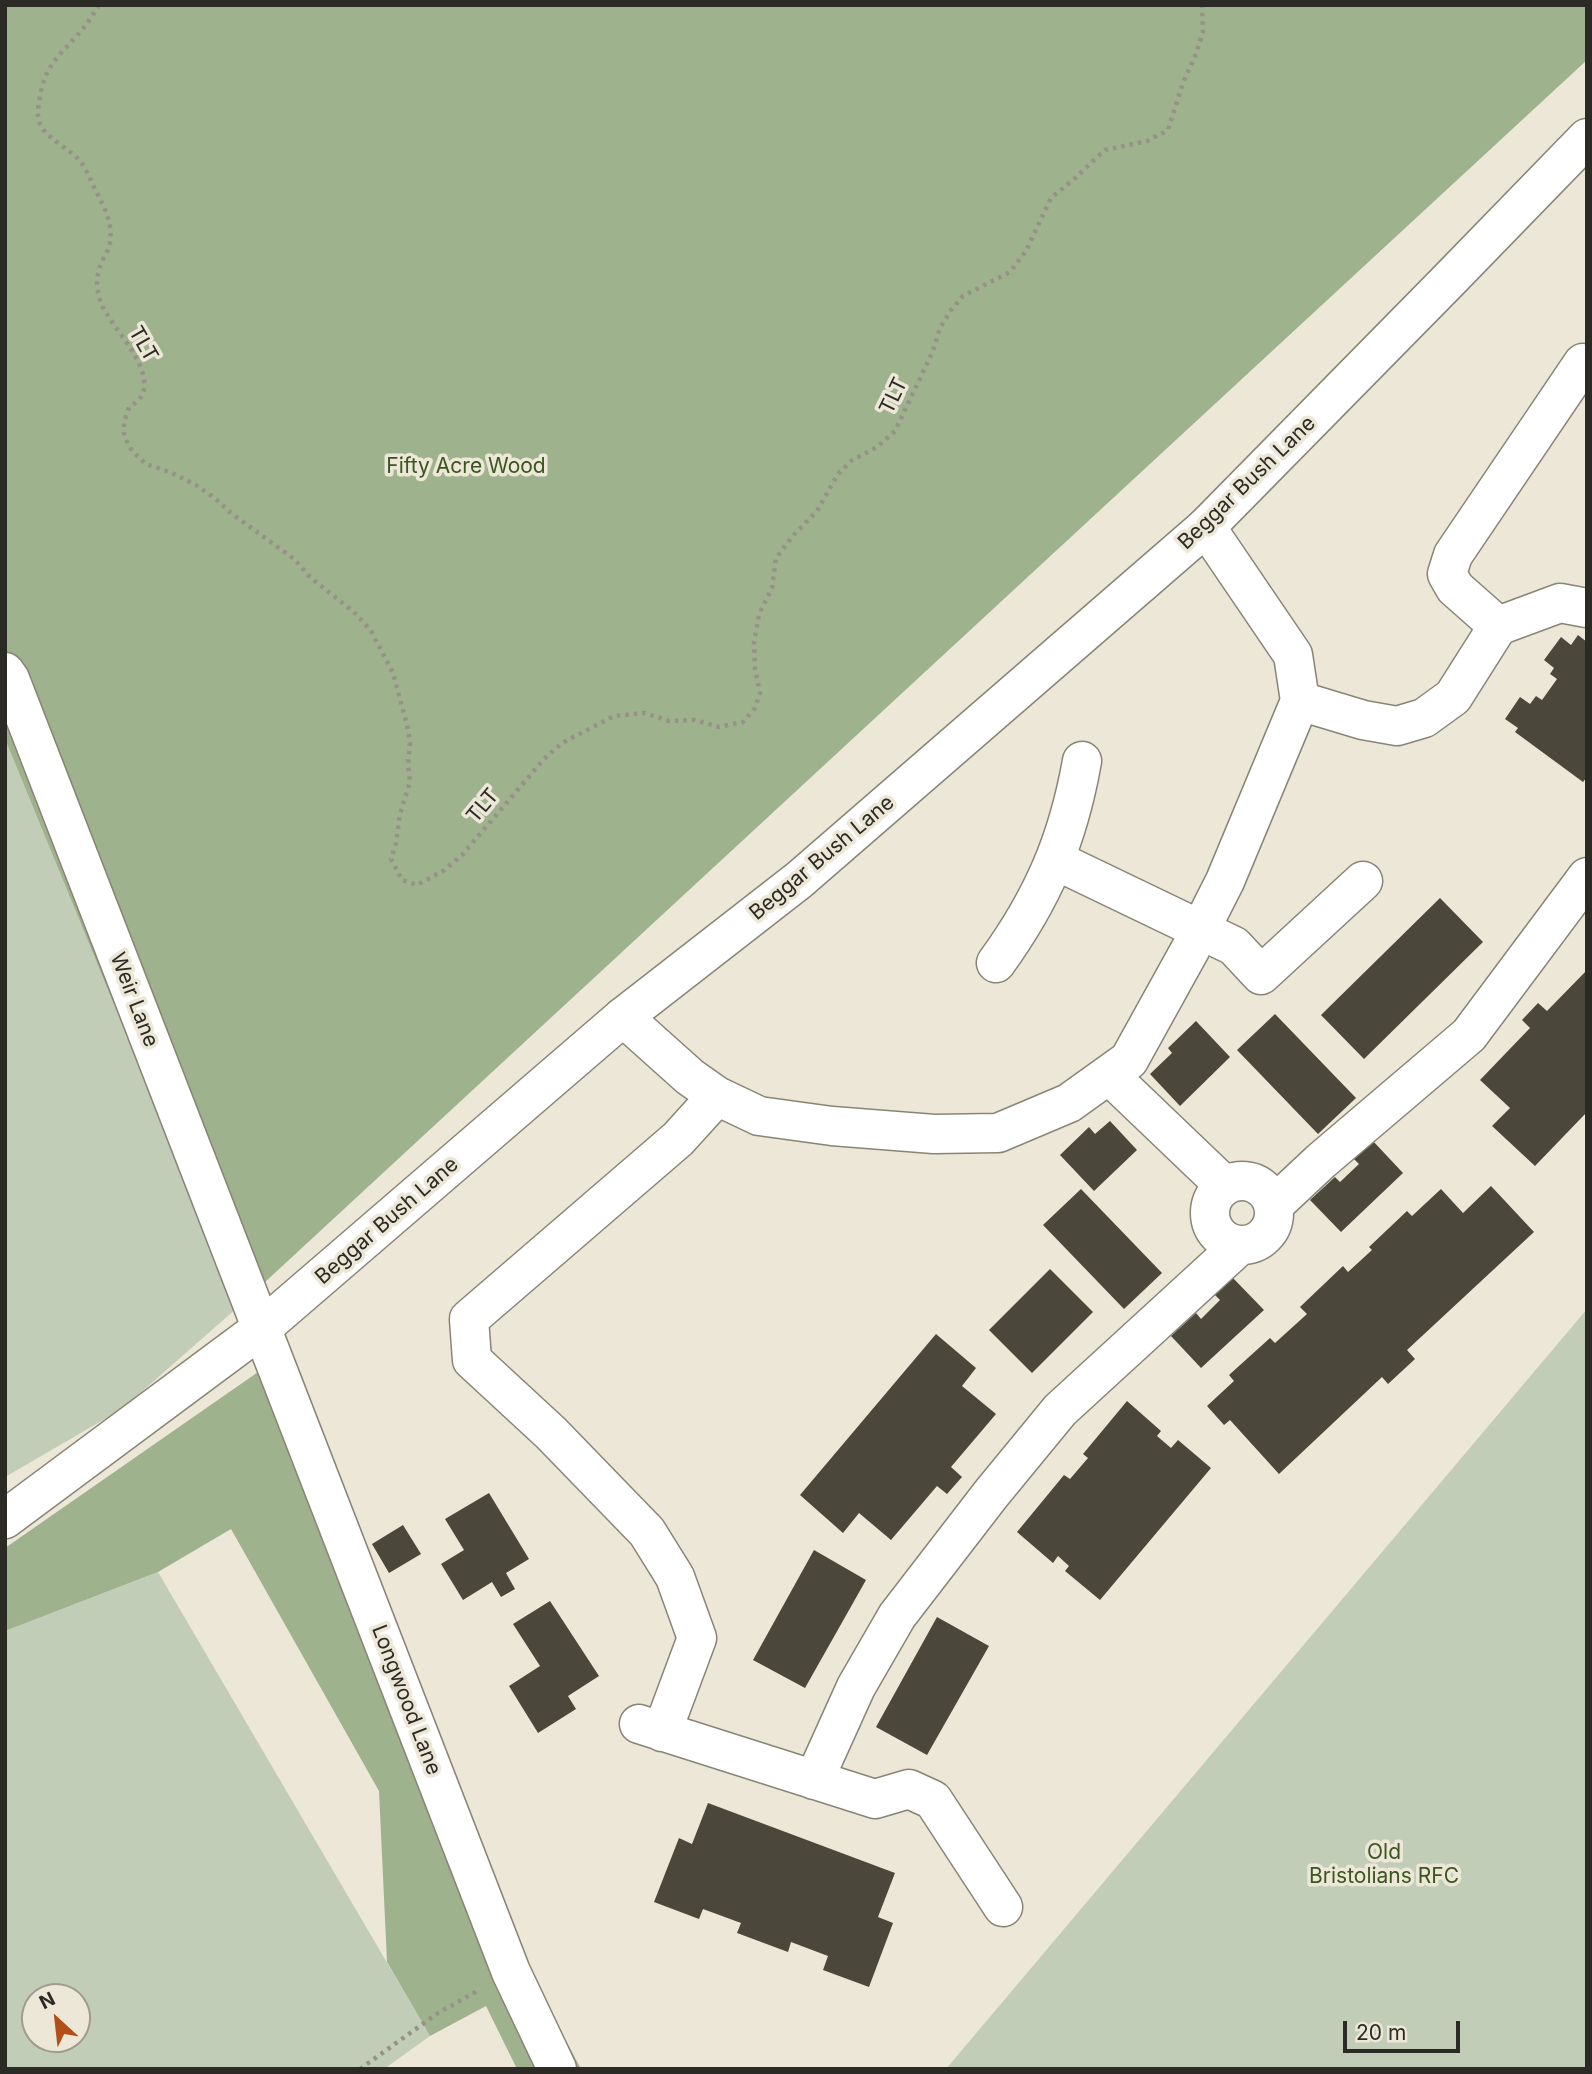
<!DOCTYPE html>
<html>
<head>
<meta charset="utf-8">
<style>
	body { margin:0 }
	#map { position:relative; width:1592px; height:2074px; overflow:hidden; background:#ece7d7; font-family:Inter,sans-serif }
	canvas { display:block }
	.frame { position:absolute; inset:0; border:7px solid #2c2a24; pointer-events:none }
	.north { position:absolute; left:21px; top:1983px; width:70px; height:70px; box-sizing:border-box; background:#ece7d7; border:2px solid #9f9b8f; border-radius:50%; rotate:333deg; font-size:19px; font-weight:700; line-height:28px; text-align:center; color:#2c2a24 }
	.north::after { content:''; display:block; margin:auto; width:24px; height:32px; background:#b34f19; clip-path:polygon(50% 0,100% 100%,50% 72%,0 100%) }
	.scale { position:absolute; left:1343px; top:2021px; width:117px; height:32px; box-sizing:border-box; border:4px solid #2c2a24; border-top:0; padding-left:9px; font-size:21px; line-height:24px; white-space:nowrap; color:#2c2a24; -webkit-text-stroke:5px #ece7d7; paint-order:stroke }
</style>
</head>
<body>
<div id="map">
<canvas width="1592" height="2074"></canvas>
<div class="frame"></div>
<div class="north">N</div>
<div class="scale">20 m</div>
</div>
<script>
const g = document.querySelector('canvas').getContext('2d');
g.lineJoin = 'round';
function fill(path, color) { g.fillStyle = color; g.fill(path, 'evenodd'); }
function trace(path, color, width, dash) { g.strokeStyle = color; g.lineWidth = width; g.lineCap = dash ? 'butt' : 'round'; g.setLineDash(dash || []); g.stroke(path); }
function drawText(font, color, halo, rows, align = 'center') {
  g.font = font + ' Inter,sans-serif'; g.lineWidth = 7; g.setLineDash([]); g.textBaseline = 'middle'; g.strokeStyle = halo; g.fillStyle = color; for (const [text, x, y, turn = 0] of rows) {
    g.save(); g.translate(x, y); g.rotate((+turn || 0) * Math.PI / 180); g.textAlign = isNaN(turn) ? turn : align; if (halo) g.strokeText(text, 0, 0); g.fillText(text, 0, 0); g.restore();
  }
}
const green = new Path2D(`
	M5,739L238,1307L122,1409L5,1477Z
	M1587,1309V2069H946Z
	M158,1572L430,2036L384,2069H5V1631ZM35,1997H77V2039H35Z`);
const forest = new Path2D(`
	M5,5H1587V60L238,1307L5,739Z
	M284,1354L499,1914L581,2069H517L486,2006L430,2036L387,1962L379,1791L231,1529L158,1572L5,1631V1548Z`);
const building = new Path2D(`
	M1578,635L1587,642V777L1583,782L1515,732L1518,728L1505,719L1520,697L1530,704L1536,696L1542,700L1557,679L1550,674L1554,668L1544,660L1561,637L1571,645Z
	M1440,898L1483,942L1364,1059L1321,1015Z
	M1587,970V1112L1535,1166L1492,1126L1510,1108L1480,1080L1530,1028L1522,1020L1538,1003L1547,1011Z
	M1275,1014L1356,1098L1318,1134L1237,1050Z
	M1196,1021L1230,1057L1180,1106L1150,1074L1172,1053L1168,1048Z
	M1110,1121L1137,1150L1094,1191L1060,1155L1089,1127L1095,1134Z
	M1372,1140L1403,1173L1341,1232L1310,1200L1335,1177L1340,1182L1359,1164L1353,1158Z
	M1491,1186L1534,1232L1407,1350L1415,1359L1388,1384L1382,1377L1279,1474L1230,1420L1224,1425L1207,1406L1234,1381L1229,1375L1270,1338L1275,1343L1307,1314L1300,1307L1343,1266L1348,1272L1372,1250L1369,1247L1407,1211L1412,1216L1441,1189L1463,1213Z
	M1081,1189L1162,1273L1124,1309L1043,1225Z
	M1050,1269L1093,1312L1032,1373L989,1330Z
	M1232,1277L1264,1310L1201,1368L1171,1336L1196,1313L1201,1319L1220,1300L1214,1294Z
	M936,1334L976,1368L962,1386L996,1414L951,1467L962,1477L947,1494L937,1486L891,1540L859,1513L843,1533L800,1495Z
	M1127,1401L1161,1431L1157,1436L1171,1448L1178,1440L1211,1468L1100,1600L1065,1571L1069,1566L1058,1556L1053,1563L1017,1532L1064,1475L1070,1479L1088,1458L1083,1454Z
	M489,1493L529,1559L506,1573L515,1589L501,1597L492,1582L463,1600L441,1564L464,1550L445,1519Z
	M403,1525L421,1554L389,1573L372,1544Z
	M814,1550L866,1580L805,1688L753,1660Z
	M550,1601L599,1676L568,1696L576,1709L538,1733L509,1686L540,1666L513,1624Z
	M937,1617L989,1646L927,1755L876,1727Z
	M708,1803L895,1873L878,1917L893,1923L869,1987L823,1970L828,1956L791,1942L788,1952L737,1933L741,1923L703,1909L699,1919L654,1902L679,1838L692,1844Z`);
const path = new Path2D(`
	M99,5C93,14 88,23 81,31C70,44 55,57 47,73C42,84 38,101 38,114C37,135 67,146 79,160C87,169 91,182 97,193C105,209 113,223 110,243C110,248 106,253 104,257C96,273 95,286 101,303C110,328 173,384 129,407L124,423V436L132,451L146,464L170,472L196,485L217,500L231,513L294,559L310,577L355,613L371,631L393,673L407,725L410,743L408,764L410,782L400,814L396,843L391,859L402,880L417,885L443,871L462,855L544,759L562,743L614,716L645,713L669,721L695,720L719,727L743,722L755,708L760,693L755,669L754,643L759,614L772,588L776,558L792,537L817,511L838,474L851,461L877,447L895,431L933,351L940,328L951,310L963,296L1010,272L1026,251L1051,198L1074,179L1105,150L1147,141L1168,130L1183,83L1195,56L1203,32L1202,5
	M360,2069L438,2013L479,1990`);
const minor = new Path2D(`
	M1498,626L1455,588L1447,574L1453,555L1583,363
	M1498,626L1560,603L1587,608
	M5,672L10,679L511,1972L557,2069
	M1300,701L1363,720L1397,726L1424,718L1453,697L1498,626
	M1055,860L1234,946L1261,975L1363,881
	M996,963C1043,898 1068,840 1082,761
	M623,1017L690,1077L717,1096L759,1116L832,1126L934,1134L998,1133L1069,1103L1129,1060L1191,948L1225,881L1300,701L1293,655L1206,527
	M1109,1075L1224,1185
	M1210 1213a32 32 0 1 1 64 0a32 32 0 1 1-64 0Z
	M1274,1205L1321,1161L1469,1035L1587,877
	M639,1724L875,1799L909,1789L933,1800L1003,1907
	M662,1732L697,1638L675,1577L647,1532L551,1433L472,1360L469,1319L678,1139L717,1096
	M814,1780L856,1687L897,1616L991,1494L1060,1410L1239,1246`);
const major = new Path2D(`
	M5,1519L262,1328L623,1017L799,880L1206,527L1450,279L1587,138`);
const streetNames = [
	["TLT",143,344,60],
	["TLT",894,396,-64],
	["Beggar Bush Lane",1247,483,-44],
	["TLT",483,806,-50],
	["Beggar Bush Lane",822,858,-40],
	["Weir Lane",134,1000,69],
	["Beggar Bush Lane",387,1221,-41],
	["Longwood Lane",406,1700,69]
];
const parkNames = [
	["Fifty Acre Wood",466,467],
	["Old",1384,1853],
	["Bristolians RFC",1384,1877]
];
fill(green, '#c1cdb7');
fill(forest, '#9fb28e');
fill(building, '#4b473a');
trace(minor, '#898576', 41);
trace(major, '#898576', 41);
trace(path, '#969287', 4.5, [3.5, 5]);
trace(minor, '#fff', 38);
trace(major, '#fff', 38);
drawText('21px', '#2c2a24', '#ece7d7', streetNames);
drawText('21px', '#3b5420', '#ece7d7', parkNames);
</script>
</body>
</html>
